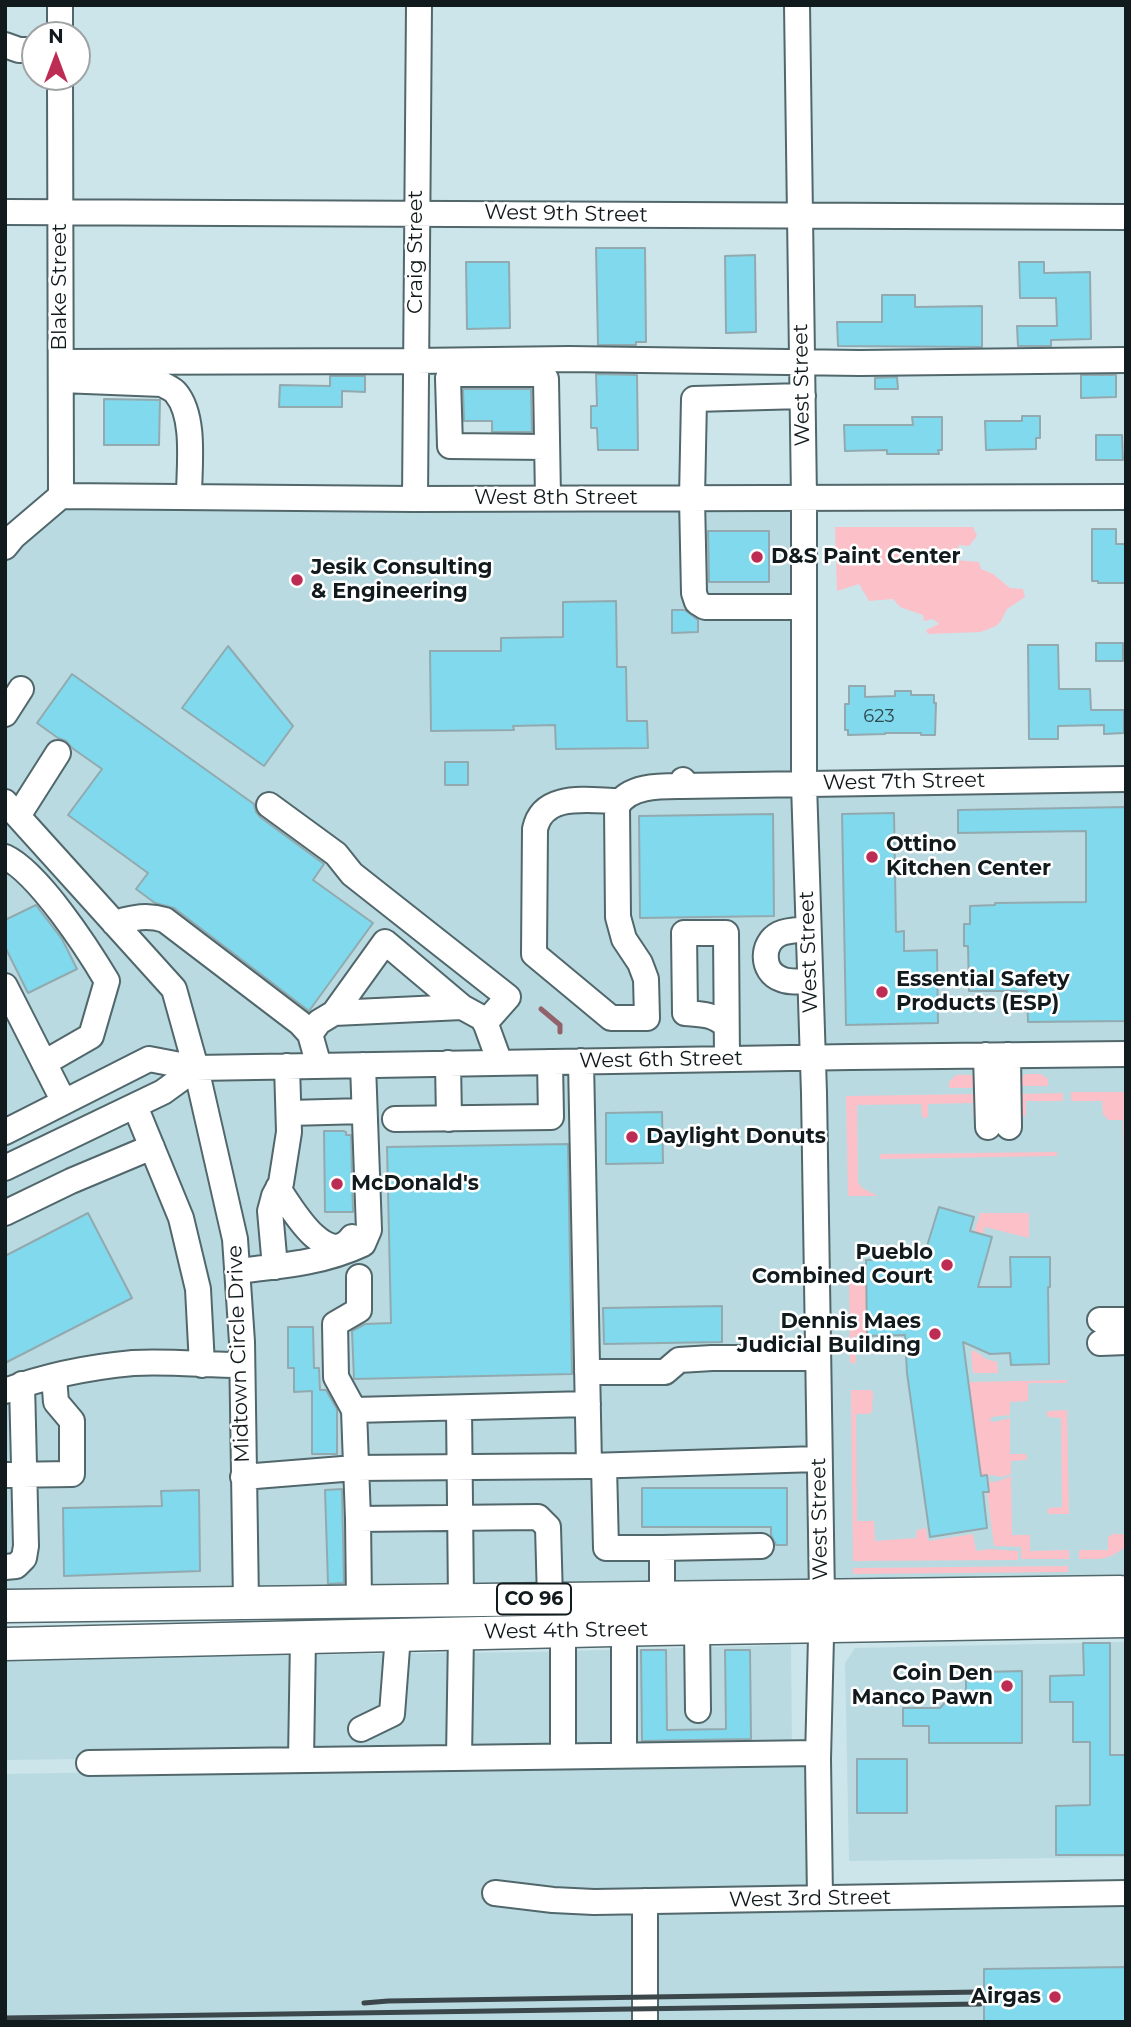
<!DOCTYPE html>
<html>
<head>
<meta charset="utf-8">
<style>
	body { margin:0 }
	#map { position:relative; width:1131px; height:2027px; overflow:hidden; background:#cce5eb; font-family:Montserrat,sans-serif }
	canvas { display:block }
	.frame { position:absolute; inset:0; border:7px solid #111a1c; pointer-events:none }
	.north { position:absolute; left:21px; top:21px; width:70px; height:70px; box-sizing:border-box; background:#fff; border:2px solid #a0a3a4; border-radius:50%; rotate:0deg; font-size:19px; font-weight:700; line-height:28px; text-align:center; color:#111a1c }
	.north::after { content:''; display:block; margin:auto; width:24px; height:32px; background:#bd2d53; clip-path:polygon(50% 0,100% 100%,50% 72%,0 100%) }
</style>
</head>
<body>
<div id="map">
<canvas width="1131" height="2027"></canvas>
<div class="frame"></div>
<div class="north">N</div>
</div>
<script>
const g = document.querySelector('canvas').getContext('2d');
g.lineJoin = 'round';
function fill(path, color) { g.fillStyle = color; g.fill(path, 'evenodd'); }
function trace(path, color, width, dash) { g.strokeStyle = color; g.lineWidth = width; g.lineCap = dash ? 'butt' : 'round'; g.setLineDash(dash || []); g.stroke(path); }
function drawText(font, color, halo, rows, align = 'center') {
  g.font = font + ' Montserrat,sans-serif'; g.lineWidth = 5; g.setLineDash([]); g.textBaseline = 'middle'; g.strokeStyle = halo; g.fillStyle = color; for (const [text, x, y, turn = 0] of rows) {
    g.save(); g.translate(x, y); g.rotate((+turn || 0) * Math.PI / 180); g.textAlign = isNaN(turn) ? turn : align; if (halo) g.strokeText(text, 0, 0); g.fillText(text, 0, 0); g.restore();
  }
}
const built = new Path2D(`
	M61,496L804,498V784L1126,779V1608L823,1611L245,1619L218,1604L5,1606V547Z
	M1126,1642V1857L849,1861L845,1663L855,1648Z
	M791,1645L792,1750L5,1760V1659L8,1658L530,1652Z
	M818,1759L821,1898L1126,1893V2022H5V1774Z`);
const green = new Path2D(`
	M835,527H973L977,536L969,546L959,545L955,560L979,562L981,569L993,574L1010,588L1023,589L1025,597L1007,609L1001,621L996,626L981,632L928,634L926,630L939,624L933,619L924,621L923,615L900,607L893,599L869,601L859,584L837,591Z
	M1026,1074H1041L1048,1079V1086H1019L1020,1079Z
	M956,1075C971,1075 976,1072 980,1088H949V1082Z
	M1071,1092H1126V1297L1123,1120H1108L1106,1117L1103,1115L1102,1101H1071Z
	M1063,1093V1101H1026V1114L1024,1117L1019,1116L1018,1094Z
	M979,1094L978,1117L973,1115V1103L928,1104V1117L925,1118L922,1117L921,1104L857,1105L858,1182L862,1188L878,1196H848L846,1096Z
	M1057,1152V1156L880,1159V1154Z
	M980,1213H1029V1238L985,1227L982,1236L974,1233Z
	M866,1280L867,1336H855L856,1363H850L849,1281Z
	M971,1351H975L986,1359L997,1362L998,1373H973Z
	M1067,1380V1383H1028V1401L1010,1402V1415L992,1417L989,1420L994,1422L1010,1418V1454H1025L1027,1456L1026,1460L1011,1461V1474L1002,1477L990,1475L988,1477L990,1482C999,1482 1003,1479 1011,1476L1012,1535H1030V1551L1069,1550V1559H1021V1547L994,1546L987,1492L989,1491L987,1476H981L969,1382Z
	M851,1390H870L873,1392L872,1412L868,1414H856L857,1521H874L875,1541L916,1538L917,1530L926,1528L928,1541L973,1534L976,1551L990,1549L1018,1551V1560L853,1561Z
	M1067,1410L1069,1514H1049L1047,1512L1049,1508L1062,1507L1061,1418L1048,1417L1046,1413L1049,1411Z
	M1113,1534H1126V1546C1109,1561 1100,1559 1079,1559V1550H1108V1537Z
	M1068,1566V1572L853,1574V1568Z`);
const stream = new Path2D(`
	M541,1009L560,1025V1032`);
const building = new Path2D(`
	M596,248H645L646,342H636V345H598Z
	M755,255L756,332L726,333L725,256Z
	M466,262H509L510,328L467,329Z
	M1019,262H1044V273L1090,272L1091,339L1051,340V346H1018L1017,326H1057L1056,298H1020Z
	M882,295H915V307L982,306V347L838,346L837,322H882Z
	M596,374L637,375L638,450H598L597,428H591V406H597Z
	M1081,375H1116V397L1081,398Z
	M330,376H365V392L342,391V407H279L280,385L330,386Z
	M897,377L898,389H875V378Z
	M463,389H531L532,432H492V421H464Z
	M104,399L160,400L159,445H104Z
	M1022,416H1040V438H1036V449L986,450L985,421H1022Z
	M912,417H942V450H938L939,454H887V450L845,451L844,425H913Z
	M1096,435H1122L1123,460H1096Z
	M1092,529H1116V544H1126V583H1098V581H1092Z
	M708,531H769V582H709Z
	M616,601L617,667H626L627,721H647L648,748L556,749L555,725L513,726L514,730L431,731L430,651H501V638L563,637V602Z
	M672,610H685L698,620V632L672,633Z
	M1096,643H1123V661H1096Z
	M1028,645H1058L1059,689H1090L1091,710H1124V733L1104,734V725L1058,726V739H1029Z
	M228,646L293,726L264,766L182,708Z
	M72,674L254,804L256,812L260,817L324,864L313,880L373,923L309,1011L174,908L155,903L136,889L148,873L68,815L102,769L72,748L66,741L58,738L37,723Z
	M849,686H865V697L895,696V691H911V695H934V703H936L935,735H921V733H885V734L848,735V730H845V704H849Z
	M445,762H468V785H445Z
	M1126,807V1021L1028,1022L1027,991H969L968,946H964V924H970V906L995,905V903L1086,902V831L958,833V810Z
	M894,813L896,932L904,931V951L937,950L938,1023L846,1025L842,814Z
	M773,814L774,916L640,918L639,816Z
	M36,905L62,939L77,969L28,993L5,947V920Z
	M662,1112L663,1163L606,1164V1113Z
	M324,1131H343L346,1132V1135H351L353,1212H325Z
	M568,1144L572,1374L354,1379L352,1331L365,1324L391,1323L387,1147Z
	M939,1207L974,1217L970,1231L992,1237L978,1287H1011L1010,1257H1050V1287H1048L1049,1364L1011,1365L1010,1353L990,1354L963,1342L981,1476L987,1475L989,1492H983L987,1528L930,1537L907,1373L905,1335L867,1336L866,1260L923,1259Z
	M88,1213L132,1298L5,1363V1256Z
	M722,1306V1342L604,1344L603,1308Z
	M288,1327H313L314,1368H319L320,1390H326L337,1409V1454H312V1391L294,1392V1368H288Z
	M642,1488H787V1545H776L771,1535V1527H642Z
	M342,1489L344,1583L328,1584L325,1490Z
	M199,1490L200,1571L64,1576L63,1508L162,1506L161,1491Z
	M1083,1643H1110V1755H1126V1855H1056V1806L1090,1805V1742H1073V1702H1050V1676L1084,1675Z
	M641,1650H666L667,1730L726,1729L725,1650H750L751,1739L642,1741Z
	M1022,1671V1743H929V1726H903V1708H940L950,1697H966V1679H984V1672Z
	M857,1759H907V1813H857Z
	M1126,1967V2021L984,2022V1969Z`);
const minor = new Path2D(`
	M60,5V35
	M797,5L804,498V784L814,1093L822,1596L818,1759L820,1898
	M5,45L19,50H35
	M60,77L61,496
	M5,212C379,212 752,217 1126,217
	M61,362L415,361L569,359L860,363L1126,360
	M61,380L162,384C167,387 173,389 176,393C196,417 189,467 189,497
	M803,396L694,399L692,498L694,593L697,602L705,607H804
	M546,447L450,446L448,378L452,374H541L546,379L548,498
	M415,499L419,5
	M5,547L14,536L61,496L415,499L1126,497
	M5,714L21,689
	M682,786L1126,779
	M620,801C590,801 543,791 535,829L534,954L611,1018H647L646,979L640,963L624,939L618,917L617,806C629,785 661,786 682,786L683,780
	M5,802L174,989L196,1068L235,1239L242,1342L246,1603
	M269,805L336,854L352,874L508,997L485,1023
	M18,816L58,753
	M5,857C38,872 88,949 107,981L91,1036L44,1063
	M114,923C133,918 146,914 165,920L300,1023L310,1034L319,1066
	M808,929C799,930 788,930 779,934C761,943 761,972 781,979C789,983 800,981 809,981
	M5,986L64,1102
	M334,1013L385,942L462,1007
	M726,1026C715,1014 700,1014 685,1013L684,933H726L727,1059
	M310,1034L319,1022L334,1013L462,1007L484,1019L500,1063
	M986,1055L988,1127
	M1008,1055L1009,1127
	M581,1061L589,1466
	M448,1063L449,1119
	M135,1106L181,1218L198,1289L202,1365
	M289,1113L364,1111
	M395,1119L551,1117L550,1062
	M5,1132L149,1059L196,1068L850,1057L1126,1054
	M5,1168L163,1092L196,1068
	M278,1188C290,1206 327,1271 352,1237
	M5,1213L71,1181L152,1147
	M275,1267L270,1211L274,1196L281,1183L289,1132L287,1066
	M237,1271C281,1266 323,1263 363,1244L369,1230L363,1065
	M359,1277V1310L335,1324L336,1377L354,1410L358,1519L538,1517L548,1527L550,1599
	M1100,1320H1126
	M1100,1343L1126,1342
	M587,1372H665L679,1360L712,1358H817
	M5,1391C45,1376 90,1367 133,1363C169,1361 206,1365 242,1365
	M459,1408L461,1600
	M354,1410L588,1404
	M604,1466L606,1548H662V1597
	M5,1475L72,1474V1421L56,1402L54,1377
	M243,1477L355,1468L589,1466L818,1459
	M358,1519L359,1601
	M662,1548L761,1546
	M5,1567L16,1566L24,1558L26,1546L22,1384
	M697,1628L698,1710
	M624,1630V1744
	M361,1729L392,1714L398,1635
	M563,1756V1632
	M459,1758L461,1634
	M301,1760L303,1638
	M89,1763L818,1753
	M495,1893L553,1900L594,1902L1126,1893
	M645,2022V1901`);
const major = new Path2D(`
	M5,1606L1120,1592L1126,1593
	M5,1644L656,1629L1126,1621`);
const rail = new Path2D(`
	M364,2003L388,2001L980,1992
	M5,2018L980,2004`);
const markers = [
	[757,557,7,"#bd2d53"],
	[297,580,7,"#bd2d53"],
	[872,857,7,"#bd2d53"],
	[882,992,7,"#bd2d53"],
	[632,1137,7,"#bd2d53"],
	[337,1184,7,"#bd2d53"],
	[947,1265,7,"#bd2d53"],
	[935,1334,7,"#bd2d53"],
	[1007,1686,7,"#bd2d53"],
	[1055,1997,7,"#bd2d53"]
];
const numberNames = [
	["623",879,717]
];
const shields = [
	[534,1599,74]
];
const shieldNames = [
	["CO 96",534,1599]
];
const streetNames = [
	["West 9th Street",566,214,1],
	["Craig Street",416,252,-90],
	["Blake Street",60,287,-90],
	["West Street",802,385,-91],
	["West 8th Street",556,498],
	["West 7th Street",904,782,-1],
	["West Street",809,952,-92],
	["West 6th Street",661,1060,-1],
	["Midtown Circle Drive",239,1354,-92],
	["West Street",820,1519,-91],
	["West 4th Street",566,1631,-1],
	["West 3rd Street",810,1899,-1]
];
const poiNames = [
	["D&S Paint Center",771,557],
	["Jesik Consulting",311,568],
	["& Engineering",311,592],
	["Ottino",886,845],
	["Kitchen Center",886,869],
	["Essential Safety",896,980],
	["Products (ESP)",896,1004],
	["Daylight Donuts",646,1137],
	["McDonald's",351,1184],
	["Pueblo",933,1253,"right"],
	["Combined Court",933,1277,"right"],
	["Dennis Maes",921,1322,"right"],
	["Judicial Building",921,1346,"right"],
	["Coin Den",993,1674,"right"],
	["Manco Pawn",993,1698,"right"],
	["Airgas",1041,1997,"right"]
];
fill(built, '#b9dae1');
fill(green, '#fcc1c8');
trace(stream, '#92626a', 5);
fill(building, '#80d9ec');
trace(building, '#92aaaf', 2);
trace(minor, '#51676b', 28);
trace(major, '#51676b', 35);
trace(minor, '#fff', 24);
trace(major, '#fff', 32);
trace(rail, '#3b474a', 5);
for (const [x, y, r, color] of markers) { const dot = new Path2D(); dot.arc(x, y, r, 0, 2 * Math.PI); g.fillStyle = color; g.fill(dot); trace(dot, '#fff', 2.5); }
drawText('18px', '#2d4a50', null, numberNames);
for (const [x, y, w] of shields) { const box = new Path2D(); box.roundRect(x - w / 2, y - 15.5, w, 31, 5); g.fillStyle = '#fff'; g.fill(box); trace(box, '#111a1c', 2); }
drawText('bold 19px', '#111a1c', null, shieldNames);
drawText('21px', '#111a1c', '#fff', streetNames);
drawText('bold 21px', '#111a1c', '#fff', poiNames, 'left');
</script>
</body>
</html>
